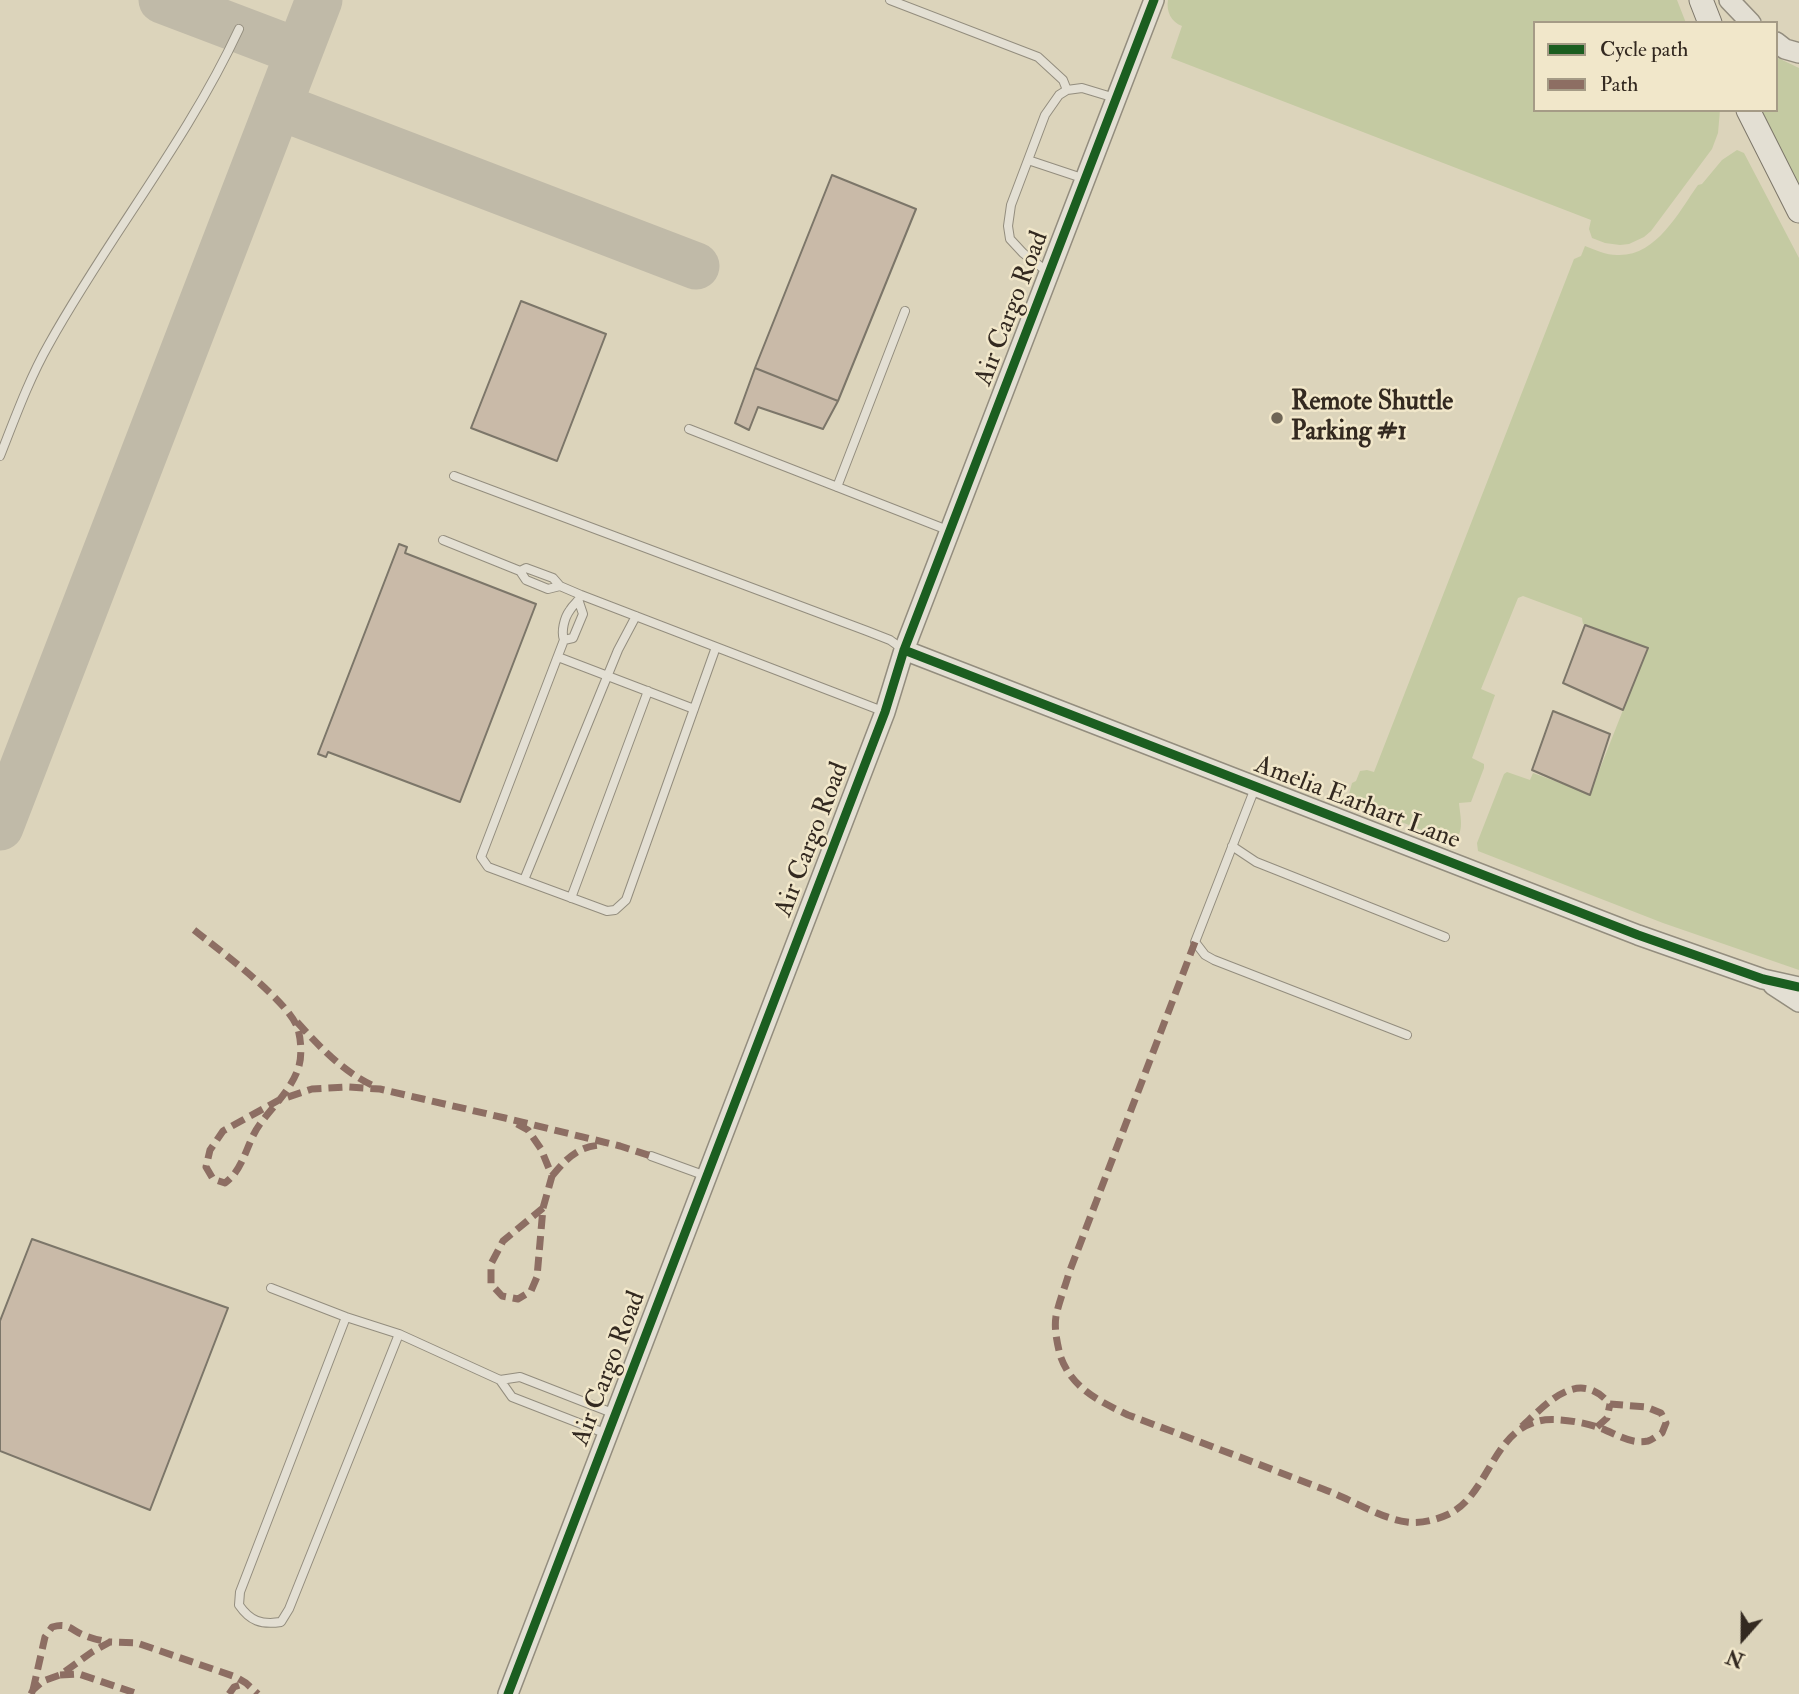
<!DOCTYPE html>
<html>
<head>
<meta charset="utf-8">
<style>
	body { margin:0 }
	#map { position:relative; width:1799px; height:1694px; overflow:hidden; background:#dcd4bb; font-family:"IM FELL Double Pica",serif }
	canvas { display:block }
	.legend { position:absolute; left:1533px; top:21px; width:245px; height:91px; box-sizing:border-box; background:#f1e7ca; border:2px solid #a59b86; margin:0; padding:9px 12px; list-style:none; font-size:21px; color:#332920 }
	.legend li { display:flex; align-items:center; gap:14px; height:35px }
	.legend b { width:35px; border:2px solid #a59b86 }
	.north { position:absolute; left:1708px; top:1603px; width:70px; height:70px; -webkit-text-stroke:5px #f1e7ca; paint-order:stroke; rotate:201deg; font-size:19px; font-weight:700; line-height:28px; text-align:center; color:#332920 }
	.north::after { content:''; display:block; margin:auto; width:24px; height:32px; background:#332920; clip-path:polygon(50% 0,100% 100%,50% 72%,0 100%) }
</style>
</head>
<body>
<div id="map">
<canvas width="1799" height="1694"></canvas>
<ul class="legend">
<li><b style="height:9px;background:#1b5e20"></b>Cycle path</li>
<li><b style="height:9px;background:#8d6e63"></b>Path</li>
</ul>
<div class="north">N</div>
</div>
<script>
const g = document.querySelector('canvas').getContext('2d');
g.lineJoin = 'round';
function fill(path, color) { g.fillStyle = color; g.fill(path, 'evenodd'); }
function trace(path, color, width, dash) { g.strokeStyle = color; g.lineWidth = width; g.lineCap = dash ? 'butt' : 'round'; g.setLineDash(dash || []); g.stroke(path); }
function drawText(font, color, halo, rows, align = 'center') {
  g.font = font + ' "IM FELL Double Pica",serif'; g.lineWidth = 5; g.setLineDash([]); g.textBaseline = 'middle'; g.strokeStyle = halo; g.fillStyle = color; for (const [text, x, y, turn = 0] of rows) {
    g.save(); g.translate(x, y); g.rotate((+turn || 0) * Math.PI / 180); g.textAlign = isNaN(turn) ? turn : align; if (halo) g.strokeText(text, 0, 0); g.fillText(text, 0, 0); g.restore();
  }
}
const green = new Path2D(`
	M1168,0H1677L1686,23H1535V110H1720L1718,133L1712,149L1651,231L1644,237L1629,244L1620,245L1605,243L1592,238L1589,229L1591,220L1171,58L1182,26C1171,22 1166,11 1168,0Z
	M1776,57L1799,68V190L1759,110H1776Z
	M1737,150L1744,153L1799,258V970L1663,923L1478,851L1477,843L1504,774L1507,772L1530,780L1533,773L1590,794L1647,649L1583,624L1582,618L1523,596L1518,598L1481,689L1495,695L1472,758L1484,764V768L1471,802L1459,803C1460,816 1467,841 1447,840L1353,803L1348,798L1352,783L1356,781L1360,771L1367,770L1374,772L1574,259L1581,256L1585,246C1595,250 1606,255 1617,255C1656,257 1678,213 1698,185L1702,184L1722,160Z`);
const taxiway = new Path2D(`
	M162,0L299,52
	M278,106L696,266
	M0,827L319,0`);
const building = new Path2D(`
	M832,175L916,209L838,401L755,368Z
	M521,301L606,334L557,461L471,428Z
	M755,368L838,401L823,429L758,407L749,430L735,423Z
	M399,544L407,547L405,553L536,604L460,802L328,752L326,757L318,754Z
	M1585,625L1648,648L1623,710L1563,683Z
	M1553,711L1610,734L1590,795L1532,770Z
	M32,1239L228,1308L150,1510L0,1451V1321Z`);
const service = new Path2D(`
	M890,0L1038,57L1063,80L1067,90L1082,88L1115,98
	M1028,160L1085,179
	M1049,273L1023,253L1010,239L1008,226L1011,205L1045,115L1059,95L1067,90
	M689,429L950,531
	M0,456C15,418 29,379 49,344C109,236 187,141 239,29
	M454,476L867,631L890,640L904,650
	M837,487L905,311
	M443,540L520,571
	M560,586L548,589L526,580L520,571L526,568L553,578L560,586L581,595L885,712
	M579,602L583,614L573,638L564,640C561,632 564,618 570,610C574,603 578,603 581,595
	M564,640L481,857L488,867L607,911L615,910L626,900L716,647
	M558,657L694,709
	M1255,788L1195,942L1205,955L1214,960L1407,1035
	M1232,846L1256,862L1445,937
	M524,880L618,650L636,616
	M571,898L648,691
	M651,1156L706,1176
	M271,1288L346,1317L399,1334L500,1380
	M346,1317L240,1592L239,1605C250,1621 261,1625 281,1622L289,1609L399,1334
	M607,1434L512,1397L500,1380L520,1377L615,1414`);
const tertiary = new Path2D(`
	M1729,0L1751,23
	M1776,42L1785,49L1799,53
	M904,650L1638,935L1763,979L1799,987
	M1773,985L1799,1002
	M508,1694L885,712L904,650L1154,0`);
const secondary = new Path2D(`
	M1701,0L1710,23
	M1748,110L1799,211`);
const quiet = new Path2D(`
	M194,930C219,950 289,1001 298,1029C301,1040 302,1055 299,1066C292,1089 274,1105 260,1124C246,1143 245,1168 225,1183L213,1179L206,1167L210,1150L223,1131L279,1100L312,1089L348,1087L380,1089L505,1118L620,1146L651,1156
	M1195,942L1069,1273C1065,1287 1059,1302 1056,1316C1054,1329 1057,1342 1060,1355C1071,1388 1099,1401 1128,1415C1193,1439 1258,1464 1323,1489C1348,1498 1382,1519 1407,1522C1421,1524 1436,1520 1449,1514C1489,1494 1492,1432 1539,1421C1553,1417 1583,1422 1597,1427C1614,1432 1629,1445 1648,1441C1652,1440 1658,1435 1662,1433L1666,1423L1661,1413L1646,1407L1610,1404C1577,1366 1546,1405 1519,1429
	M297,1022C320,1047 343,1072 374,1086
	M517,1124L528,1130L541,1149L552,1176L543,1208L537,1277L531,1291L518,1299L502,1296L491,1284V1264L503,1241L543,1208
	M552,1176C567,1158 579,1145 604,1145
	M1597,1427L1607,1418L1610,1404
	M60,1675L79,1674L138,1694
	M33,1690L45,1637L52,1627C70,1622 71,1631 86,1636C94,1639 102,1641 110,1642
	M31,1694L33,1690L43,1681L60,1675L92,1652L110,1642L137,1643L236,1677L246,1683L258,1694
	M229,1694L234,1687L246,1683`);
const cycleway = new Path2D(`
	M904,650L1638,935L1763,979L1799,987
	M508,1694L885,712L904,650L1154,0`);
const markers = [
	[1277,418,7,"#6e6556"]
];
const streetNames = [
	["Air Cargo Road",1013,309,-69],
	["Amelia Earhart Lane",1357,804,21],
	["Air Cargo Road",813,840,-69],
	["Air Cargo Road",610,1369,-69]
];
const poiNames = [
	["Remote Shuttle",1291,403],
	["Parking #1",1291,433]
];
fill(green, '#c4caa2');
trace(taxiway, '#c0baa8', 47);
fill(building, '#c9baa8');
trace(building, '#7c7669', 2);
trace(service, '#938d7e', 10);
trace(tertiary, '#938d7e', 22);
trace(secondary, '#7c7669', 25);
trace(service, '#e3dfd3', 8);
trace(tertiary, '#e3dfd3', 19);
trace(secondary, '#e3dfd3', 23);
trace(quiet, '#8d6e63', 7, [14, 7]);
trace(cycleway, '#1b5e20', 9);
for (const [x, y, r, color] of markers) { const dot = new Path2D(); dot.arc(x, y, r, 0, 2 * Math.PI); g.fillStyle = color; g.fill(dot); trace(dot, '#f1e7ca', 2.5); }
drawText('26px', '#332920', '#f1e7ca', streetNames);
drawText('bold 26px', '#332920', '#f1e7ca', poiNames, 'left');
</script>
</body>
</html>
